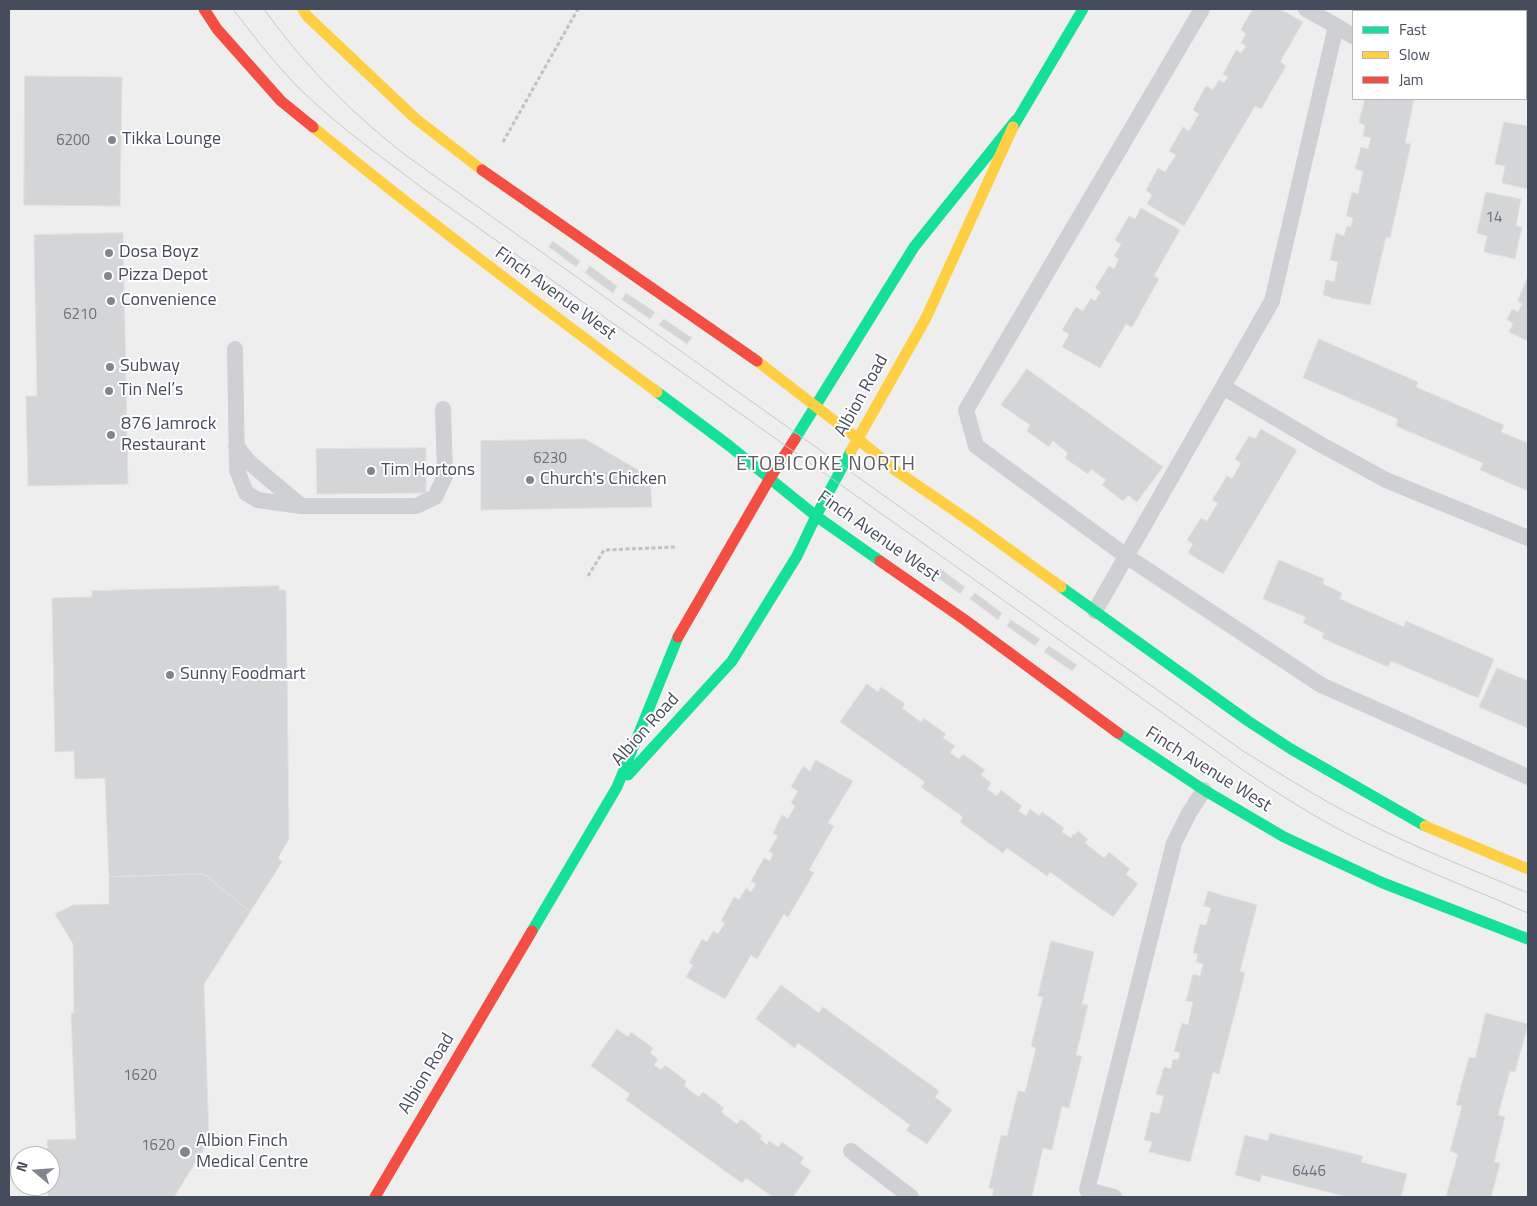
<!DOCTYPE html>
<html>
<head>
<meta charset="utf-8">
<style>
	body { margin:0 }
	#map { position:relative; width:1537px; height:1206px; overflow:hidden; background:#efeeee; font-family:"Titillium Web",sans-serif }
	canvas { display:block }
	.frame { position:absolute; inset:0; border:10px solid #454c5b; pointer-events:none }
	.legend { position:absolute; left:1352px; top:10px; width:175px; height:90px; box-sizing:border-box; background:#fff; border:1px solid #b5b7bd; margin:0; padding:6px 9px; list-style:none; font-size:15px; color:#454c5b }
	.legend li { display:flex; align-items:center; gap:10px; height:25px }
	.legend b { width:25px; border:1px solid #b5b7bd }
	.north { position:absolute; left:10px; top:1146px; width:50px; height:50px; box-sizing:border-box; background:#fff; border:1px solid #b5b7bd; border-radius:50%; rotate:288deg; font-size:14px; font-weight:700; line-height:20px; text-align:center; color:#454c5b }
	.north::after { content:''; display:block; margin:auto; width:18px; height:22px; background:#80858e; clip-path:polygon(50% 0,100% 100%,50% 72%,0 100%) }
</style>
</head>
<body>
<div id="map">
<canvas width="1537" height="1206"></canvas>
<div class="frame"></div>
<ul class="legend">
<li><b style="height:6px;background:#16e098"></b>Fast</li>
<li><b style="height:6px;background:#ffcf43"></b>Slow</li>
<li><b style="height:6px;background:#f24e42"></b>Jam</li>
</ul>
<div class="north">N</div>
</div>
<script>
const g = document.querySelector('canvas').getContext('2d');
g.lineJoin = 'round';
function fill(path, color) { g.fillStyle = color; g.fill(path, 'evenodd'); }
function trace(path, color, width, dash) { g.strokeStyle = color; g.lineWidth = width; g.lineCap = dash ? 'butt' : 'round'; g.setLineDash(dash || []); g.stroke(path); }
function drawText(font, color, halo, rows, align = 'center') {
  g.font = font + ' "Titillium Web",sans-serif'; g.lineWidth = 4; g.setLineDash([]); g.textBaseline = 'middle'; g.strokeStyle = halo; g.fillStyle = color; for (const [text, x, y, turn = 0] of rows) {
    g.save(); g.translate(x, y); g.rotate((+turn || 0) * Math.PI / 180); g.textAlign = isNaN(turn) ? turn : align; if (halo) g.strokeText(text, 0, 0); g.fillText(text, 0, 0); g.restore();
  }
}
const building = new Path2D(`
	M1253,9H1280L1303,22L1280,62L1286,66L1261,109L1255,106L1184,226L1147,204L1152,195L1146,190L1158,168L1165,172L1176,155L1169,151L1183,127L1189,131L1199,114L1193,110L1206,86L1213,90L1219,80L1224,83L1228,77L1223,74L1236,50L1241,53L1246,46L1241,43L1246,34L1241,30Z
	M1408,9H1489L1487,11H1412Z
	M25,76L122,77L120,206L24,205Z
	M1365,99H1414L1405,143L1411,144L1390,238L1386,237L1370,305L1331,298L1330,297L1323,295L1326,280L1334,282L1338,262L1330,260L1336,233L1344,236L1347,226L1351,227L1353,218L1346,216L1352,192L1358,194L1363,171L1355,169L1361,147L1368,149L1371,138L1363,136L1365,125L1359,123Z
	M1504,122L1528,126V189L1502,183L1505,166L1495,164Z
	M1486,192L1521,199L1516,226L1522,227L1515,259L1484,252L1487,236L1477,233Z
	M1141,208L1180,230L1154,276L1159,279L1132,327L1126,324L1100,368L1062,347L1069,334L1062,330L1076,307L1083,311L1091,298L1095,301L1101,292L1095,288L1109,266L1114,269L1119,259L1114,256L1121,244L1115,240L1129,216L1135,219Z
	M123,233L128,484L28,486L26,396H37L34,235Z
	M553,241L580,261L576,267L549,247Z
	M590,266L617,286L613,293L585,273Z
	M1528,276V341L1509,332L1513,323L1507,320L1512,309L1518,312L1522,304L1518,301Z
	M626,293L655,312L650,319L622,300Z
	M664,319L692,338L687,344L659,325Z
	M1319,339L1418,382L1416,387L1504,425L1501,432L1528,443V491L1480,470L1483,463L1396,426L1398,419L1303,378Z
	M1027,369L1163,467L1137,502L1128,495L1123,501L1102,485L1106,480L1091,469L1088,474L1065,458L1068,453L1053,441L1049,447L1027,431L1030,425L1001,405Z
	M1261,429L1297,450L1223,574L1188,553L1193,544L1187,540L1201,518L1207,521L1218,503L1212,500L1227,476L1232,479L1241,463L1235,459L1249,436L1255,439Z
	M585,439L650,477L652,507L481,510V441Z
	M426,448V493L317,494L316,449Z
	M1279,560L1324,579L1323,584L1342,593L1340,599L1404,627L1406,621L1494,659L1478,698L1391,661L1388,667L1322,638L1324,633L1303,623L1306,617L1263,599Z
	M938,567L965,587L960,594L933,574Z
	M279,586V590H286L289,839L278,858L282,862L250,912L204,874L109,877L105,778L75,779L74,751L55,752L52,598L92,597V591Z
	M975,593L1002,613L998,620L970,599Z
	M1011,620L1040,639L1035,646L1007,626Z
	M1049,646L1077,665L1072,671L1044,652Z
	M1497,668L1528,681V728L1479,707Z
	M867,684L878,692L881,687L905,704L902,708L921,722L924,718L946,734L943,738L955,746L950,753L959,759L963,754L985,770L981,775L991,783L987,789L997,796L1001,790L1022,806L1018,811L1026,816L1030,809L1039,816L1042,812L1064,828L1062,832L1071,838L1073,834L1075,835L1078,831L1088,839L1085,843L1104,858L1109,852L1130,869L1126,874L1138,884L1113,917L1050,872L1047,876L1007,848L1003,853L960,822L963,817L921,787L925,782L840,722Z
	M816,760L853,781L828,823L834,826L809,870L814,873L788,917L784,914L757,959L751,955L725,999L686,977L693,965L689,963L702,939L707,942L713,931L718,934L725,923L721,921L734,897L739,900L746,888L751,892L756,884L751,881L764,858L770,861L773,854L769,851L778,836L773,833L782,815L788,819L795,806L791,803L798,791L791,787L803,766L810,771Z
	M204,874L250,912L204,984L209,1141L174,1197H48V1186H50V1156H48L47,1140L76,1139L71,1013H74L73,944L55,914L73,905L109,904V877Z
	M1208,891L1257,905L1240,971L1245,973L1219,1074L1213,1072L1190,1162L1149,1152L1152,1142L1144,1140L1151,1112L1159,1114L1164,1096L1156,1094L1164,1067L1171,1069L1173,1059L1178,1060L1180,1053L1174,1051L1182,1023L1188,1025L1193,1002L1186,1001L1193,974L1200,976L1203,964L1196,962L1198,954L1193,953L1200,924L1206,925L1211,908L1204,906Z
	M1051,941L1094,952L1082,1004L1088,1005L1076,1055L1082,1056L1069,1108L1062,1106L1052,1150L1043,1148L1032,1196L1036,1197H992L994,1189L989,1188L1001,1135L1007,1136L1018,1091L1025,1092L1036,1048L1031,1046L1043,997L1038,996Z
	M781,985L819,1013L823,1007L939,1091L935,1097L952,1110L927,1144L906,1130L910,1125L798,1043L795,1048L756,1019Z
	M1486,1013L1528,1024L1515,1072L1510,1071L1498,1115L1505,1117L1494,1162L1500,1163L1491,1197H1446L1458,1154L1450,1151L1462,1106L1456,1105L1469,1057L1475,1058Z
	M617,1029L628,1037L631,1032L653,1048L650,1053L658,1059L654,1065L661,1070L665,1065L686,1081L684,1086L699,1097L703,1092L724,1108L721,1112L737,1124L741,1119L762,1136L760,1139L767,1145L769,1141L778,1147L782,1142L804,1158L800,1163L811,1171L793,1197H773L746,1178L742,1183L626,1100L630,1094L591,1066Z
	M1270,1133L1363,1156L1361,1162L1407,1174L1401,1197H1347L1262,1175L1260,1182L1235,1175L1245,1135L1268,1141Z`);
const path = new Path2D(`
	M503,142L578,9
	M588,576L604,550L677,547`);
const lane = new Path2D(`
	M1202,9L966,410L976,446L1126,556L1321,685L1528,777
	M1336,26L1353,36
	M235,349L237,470L246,493L258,500L301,506H416L435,497L445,476L443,409
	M1223,387L1320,444L1386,480L1528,538
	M236,446L250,463L300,505
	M1095,611L1272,301L1336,26L1306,9
	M851,1151L911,1197
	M1114,1197L1087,1190L1174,843L1189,813L1204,790`);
const fast = new Path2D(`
	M1013,127L1083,9
	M657,392L727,444L816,516L880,561
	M795,439L914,247L1016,120
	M1061,587L1248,721L1291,749L1425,826
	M1118,733L1204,790L1284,837L1383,883L1528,939
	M628,775L732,661L797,556L816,516L851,451
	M532,931L617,787L678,637`);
const slow = new Path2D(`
	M303,9L307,16L416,119L482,170
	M313,127C425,219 541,306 657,392
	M757,361L858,439L895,470L974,524L1061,587
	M851,451L926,318L1013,127
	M1425,826L1528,869`);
const jam = new Path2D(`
	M204,9L217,29L281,101L313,127
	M482,170L757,361
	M880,561L965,620L1118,733
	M678,637L770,478L795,439
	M375,1197L532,931`);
const tram = new Path2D(`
	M233,9C255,38 278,68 305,94C342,129 384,159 425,190L1240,768C1277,793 1314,817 1354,837C1410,865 1470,888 1528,913
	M264,9C298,57 338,99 383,137C398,150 414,161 429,172L1243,751C1281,774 1318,798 1358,818C1413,847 1471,869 1528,893`);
const markers = [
	[112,140,5,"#80858e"],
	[109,253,5,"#80858e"],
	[108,276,5,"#80858e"],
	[111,301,5,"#80858e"],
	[110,367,5,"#80858e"],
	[109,391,5,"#80858e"],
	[111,435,5,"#80858e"],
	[371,471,5,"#80858e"],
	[530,480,5,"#80858e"],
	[170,675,5,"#80858e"],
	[185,1152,6,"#80858e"]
];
const numberNames = [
	["6200",73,141],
	["14",1494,218],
	["6210",80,315],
	["6230",550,459],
	["1620",140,1076],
	["1620",158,1146],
	["6446",1309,1172]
];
const poiNames = [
	["Tikka Lounge",122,140],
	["Dosa Boyz",119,253],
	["Pizza Depot",118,276],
	["Convenience",121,301],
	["Subway",120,367],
	["Tin Nel’s",119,391],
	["876 Jamrock",121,425],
	["Restaurant",121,446],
	["Tim Hortons",381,471],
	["Church's Chicken",540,480],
	["Sunny Foodmart",180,675],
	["Albion Finch",196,1142],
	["Medical Centre",196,1163]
];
const streetNames = [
	["Finch Avenue West",555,294,36],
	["Albion Road",862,396,-61],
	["Finch Avenue West",878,537,35],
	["Albion Road",646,730,-48],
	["Finch Avenue West",1208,770,32],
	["Albion Road",427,1074,-59]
];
const quarterNames = [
	["ETOBICOKE NORTH",826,465]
];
fill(building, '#d4d5d7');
trace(building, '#e0e0e1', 1);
trace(path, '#b9c5c4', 3, [4, 2.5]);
trace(lane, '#cfd0d4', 16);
trace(fast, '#16e098', 11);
trace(slow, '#ffcf43', 11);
trace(jam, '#f24e42', 11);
trace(tram, '#c7c8ca', 1);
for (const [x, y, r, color] of markers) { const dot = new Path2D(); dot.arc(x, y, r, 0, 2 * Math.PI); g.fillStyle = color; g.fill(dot); trace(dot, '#fff', 2); }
drawText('15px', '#6b707c', null, numberNames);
drawText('18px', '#454c5b', '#fff', poiNames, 'left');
drawText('18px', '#454c5b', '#fff', streetNames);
g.letterSpacing = '1px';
drawText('20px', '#5a5c63', '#fff', quarterNames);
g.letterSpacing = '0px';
</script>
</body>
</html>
